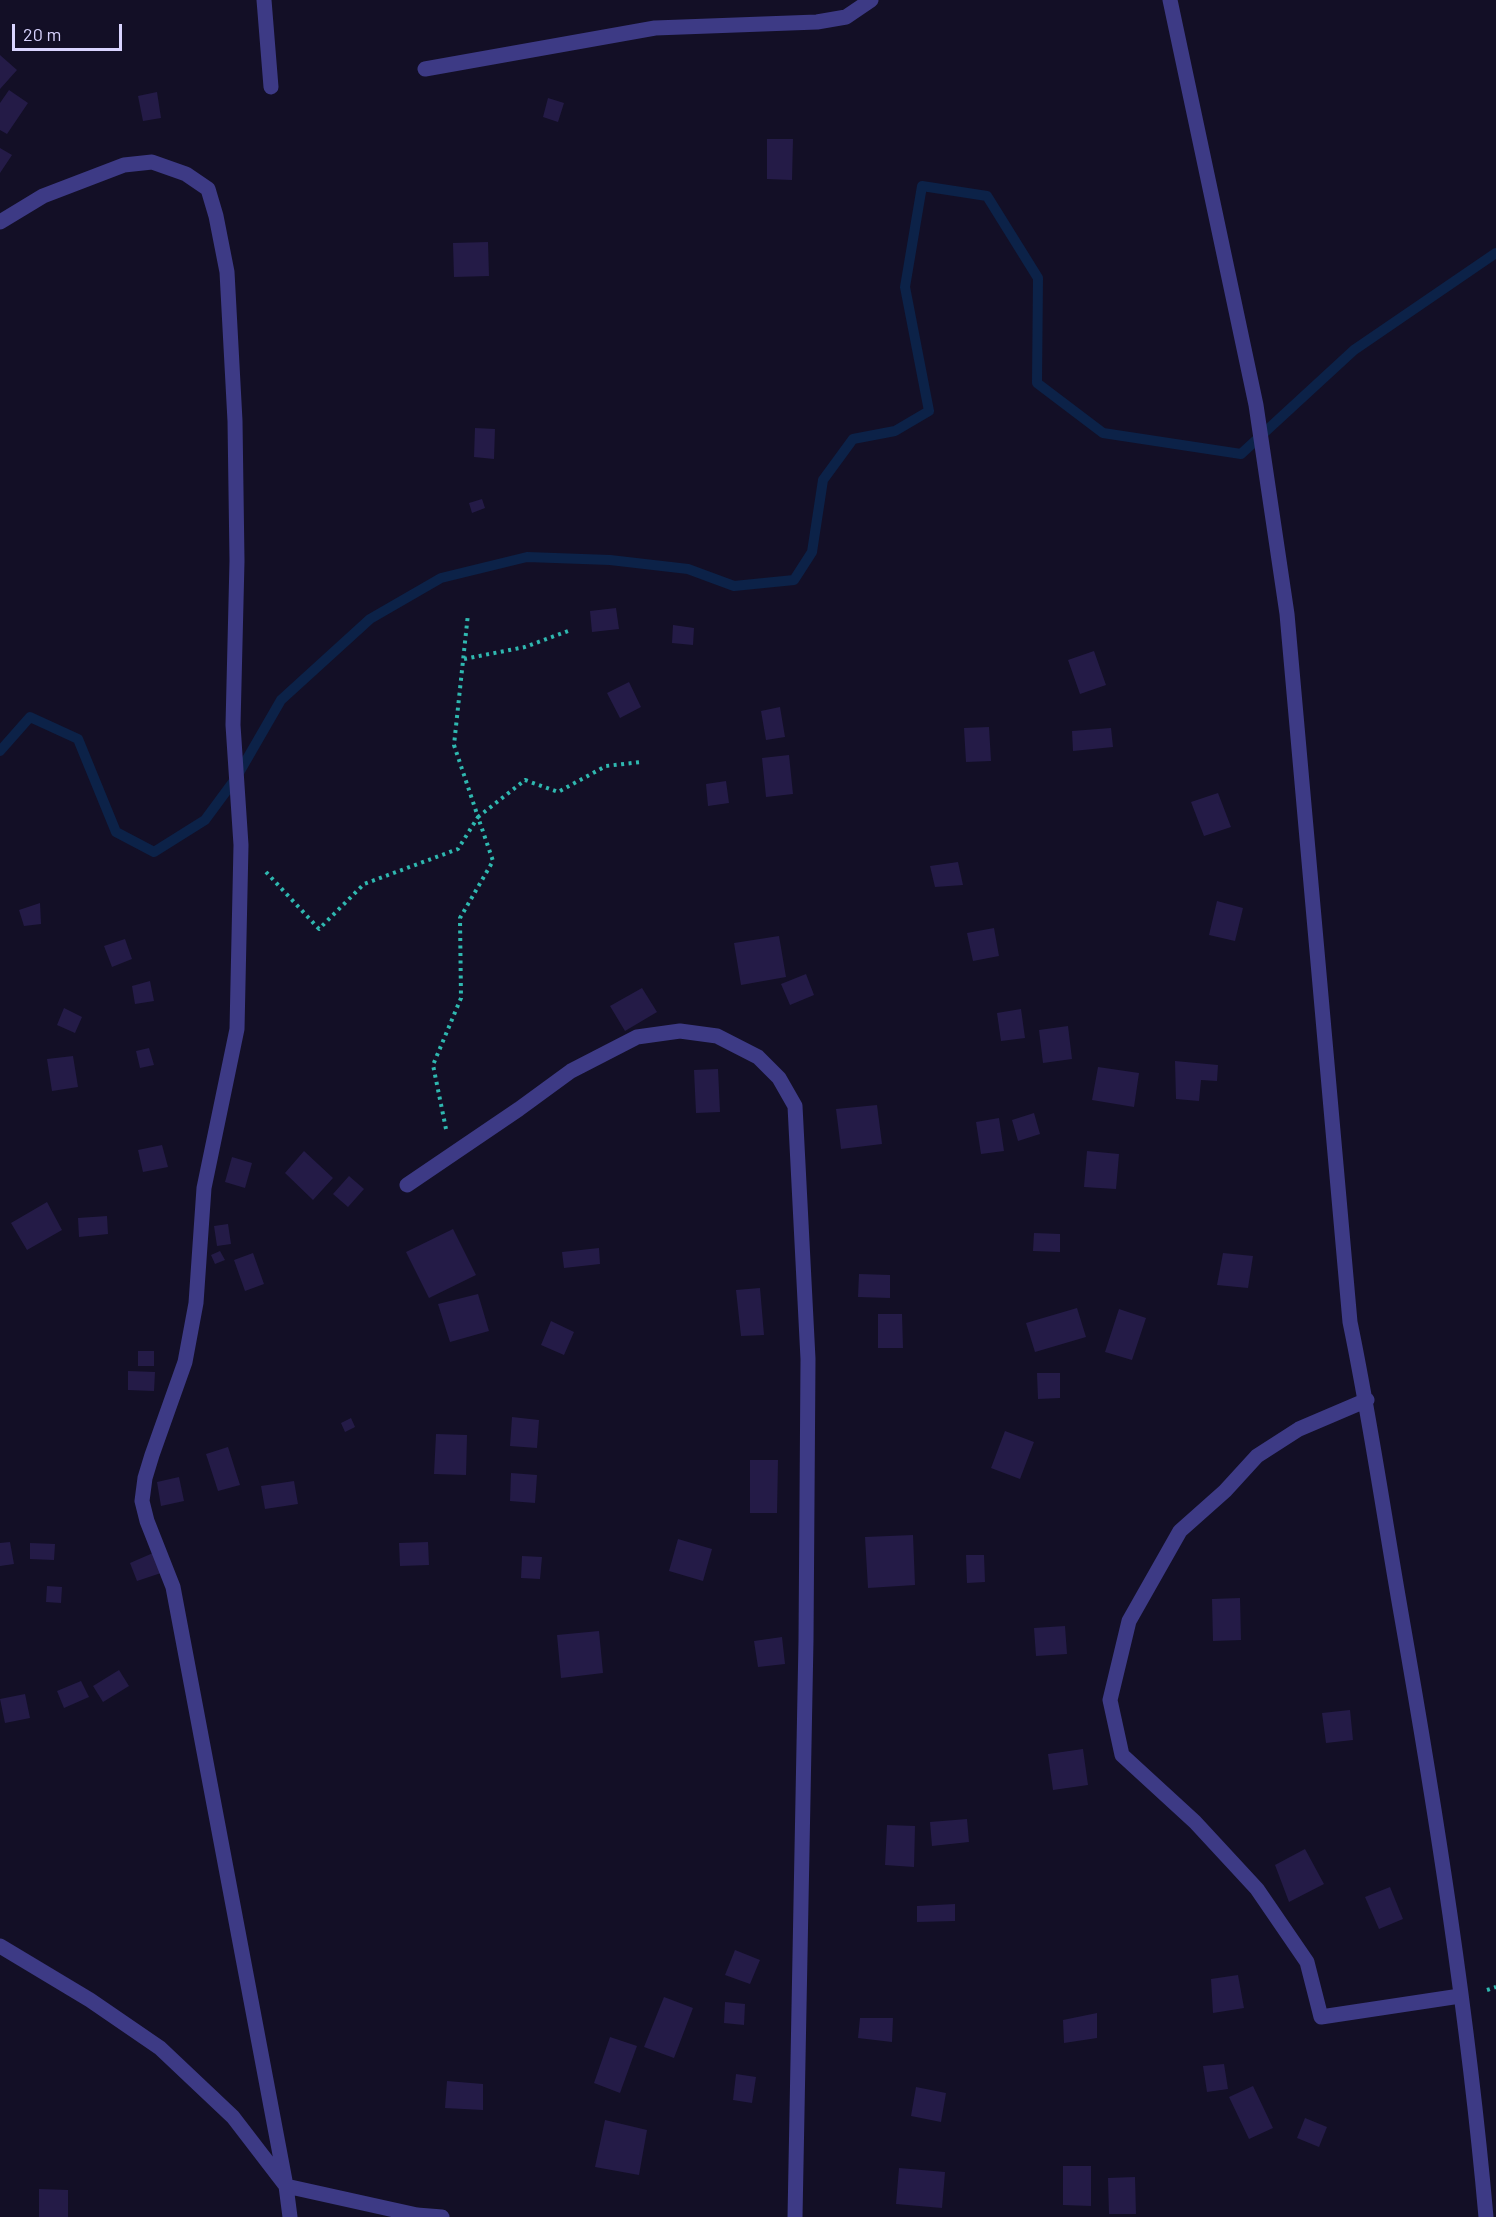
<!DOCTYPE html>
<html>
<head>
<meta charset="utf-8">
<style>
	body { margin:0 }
	#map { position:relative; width:1496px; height:2217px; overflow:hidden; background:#130f26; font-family:Barlow,sans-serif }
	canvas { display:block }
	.scale { position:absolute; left:12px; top:24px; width:110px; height:27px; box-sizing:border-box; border:3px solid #d9d4ff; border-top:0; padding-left:8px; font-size:18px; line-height:21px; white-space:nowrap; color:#d9d4ff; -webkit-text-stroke:4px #130f26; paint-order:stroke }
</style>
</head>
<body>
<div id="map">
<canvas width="1496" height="2217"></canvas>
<div class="scale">20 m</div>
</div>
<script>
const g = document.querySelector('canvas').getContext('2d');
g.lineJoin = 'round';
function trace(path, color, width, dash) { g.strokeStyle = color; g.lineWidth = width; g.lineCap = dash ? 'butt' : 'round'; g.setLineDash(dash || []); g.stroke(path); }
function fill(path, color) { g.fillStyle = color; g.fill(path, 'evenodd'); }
const stream = new Path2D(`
	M0,751L30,717L78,739L116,832L154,852L205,820L236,778L281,700L370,619L441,578L527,557L610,560L688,569L734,586L794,580L812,552L823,480L853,439L895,431L929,411L905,287L922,186L987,196L1038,278L1037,383L1103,433L1241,454L1354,350L1496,253`);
const building = new Path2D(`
	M0,55L17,70L0,89Z
	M9,90L28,103L7,134L0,130V103Z
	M157,92L161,118L143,121L138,96Z
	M548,98L564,103L558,122L543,117Z
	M767,139H793L792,180L767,179Z
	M0,148L12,155L0,173Z
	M488,242L489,276L454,277L453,243Z
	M475,428L495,429L494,459L474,457Z
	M482,499L485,508L472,513L469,503Z
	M616,608L619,629L592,632L590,611Z
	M673,625L694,628L693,645L672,643Z
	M1094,651L1106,685L1080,694L1068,660Z
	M629,682L641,707L620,718L607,693Z
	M780,707L785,737L766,740L761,711Z
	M989,727L991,761L966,762L964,728Z
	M1111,728L1113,747L1073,751L1072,731Z
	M789,755L793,794L766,797L762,758Z
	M726,781L729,803L708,806L706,784Z
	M1218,793L1231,827L1204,836L1191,802Z
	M958,862L963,885L935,887L930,866Z
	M1217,901L1243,908L1235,941L1209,935Z
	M40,903L41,924L24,926L19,910Z
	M994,928L999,956L973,961L967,933Z
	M779,936L786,977L741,985L734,943Z
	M125,939L132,959L112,967L104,946Z
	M806,974L814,995L790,1005L781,984Z
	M150,981L154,1001L135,1004L132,986Z
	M642,988L657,1012L625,1031L610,1006Z
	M64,1008L82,1017L75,1033L57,1025Z
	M1021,1009L1025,1038L1001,1041L997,1013Z
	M1068,1026L1072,1059L1043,1063L1039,1030Z
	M149,1048L154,1065L140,1068L136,1051Z
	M73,1056L78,1087L52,1091L47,1059Z
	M1175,1061L1218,1065L1217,1081L1201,1080L1199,1101L1176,1099Z
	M1098,1067L1139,1073L1134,1107L1092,1100Z
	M718,1069L720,1112L696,1113L694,1070Z
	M877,1105L882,1144L841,1149L836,1109Z
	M1034,1113L1040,1134L1018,1141L1012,1120Z
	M999,1118L1004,1151L981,1154L976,1122Z
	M162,1145L168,1167L143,1172L138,1150Z
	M304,1151L333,1178L313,1200L285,1173Z
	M1087,1151L1119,1154L1116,1189L1084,1187Z
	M232,1157L252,1163L245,1188L225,1182Z
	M349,1176L364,1189L348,1207L333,1194Z
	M47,1202L62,1230L27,1250L11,1223Z
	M107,1216L108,1234L79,1237L78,1218Z
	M228,1224L231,1244L217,1246L214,1226Z
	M453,1229L476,1275L429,1298L406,1252Z
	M1034,1233L1060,1234V1252L1033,1251Z
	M599,1248L600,1264L564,1268L562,1252Z
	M220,1251L225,1260L215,1264L211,1255Z
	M253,1253L264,1284L245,1291L234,1260Z
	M1223,1253L1253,1256L1248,1288L1217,1285Z
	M859,1274L890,1275V1298L858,1297Z
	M760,1288L764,1335L741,1336L736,1290Z
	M478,1294L489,1331L450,1342L438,1304Z
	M1077,1308L1086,1337L1035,1352L1026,1323Z
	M1119,1309L1146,1318L1132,1360L1105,1352Z
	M878,1314H902L903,1348H878Z
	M551,1321L574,1332L564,1355L541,1345Z
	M138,1351H154V1366H138Z
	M128,1371L155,1372L154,1391L128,1390Z
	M1037,1373H1060V1398L1038,1399Z
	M512,1417L539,1420L537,1448L510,1446Z
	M351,1418L355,1427L345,1432L341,1423Z
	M1005,1431L1034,1442L1020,1479L991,1468Z
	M436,1434L467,1435L466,1475L434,1474Z
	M228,1447L240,1485L218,1491L206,1454Z
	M750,1460H778L777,1513H750Z
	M511,1473L537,1475L535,1503L510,1501Z
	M179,1477L184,1501L161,1506L157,1482Z
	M294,1481L298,1504L265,1509L261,1486Z
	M913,1535L915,1585L868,1588L865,1537Z
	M678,1539L712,1549L703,1581L669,1571Z
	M10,1542L14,1564L0,1566V1543Z
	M428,1542L429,1565L400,1566L399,1543Z
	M30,1543L55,1544L54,1560L30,1559Z
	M153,1553L161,1573L137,1581L130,1563Z
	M966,1555H984L985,1582L967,1583Z
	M522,1556L542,1557L540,1579L521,1578Z
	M47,1586L62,1587L61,1603L46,1602Z
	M1240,1598L1241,1640L1213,1641L1212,1599Z
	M1065,1626L1067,1654L1036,1656L1034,1628Z
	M599,1631L603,1673L561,1678L557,1635Z
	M782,1637L785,1664L758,1667L754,1641Z
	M119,1670L129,1686L103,1702L93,1686Z
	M81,1681L89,1697L64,1708L57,1691Z
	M25,1694L30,1718L5,1723L0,1699Z
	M1350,1710L1353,1740L1326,1743L1322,1713Z
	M1083,1749L1088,1785L1053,1790L1048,1754Z
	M967,1819L969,1842L932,1846L930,1822Z
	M887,1825L915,1826L914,1867L885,1865Z
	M1305,1849L1324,1884L1289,1902L1275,1865Z
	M1390,1887L1403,1919L1379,1929L1365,1897Z
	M955,1904V1921L917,1922V1906Z
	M735,1950L760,1960L750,1984L725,1975Z
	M1238,1975L1244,2008L1213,2013L1211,1979Z
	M664,1997L693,2008L674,2058L644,2047Z
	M725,2002L745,2004L744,2025L724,2023Z
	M1097,2013V2038L1064,2043L1063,2020Z
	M860,2018H893L892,2042L858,2038Z
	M610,2037L637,2046L620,2093L594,2083Z
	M1224,2064L1228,2089L1207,2092L1203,2066Z
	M736,2074L756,2077L752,2103L733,2100Z
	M447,2081L483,2084V2110L445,2108Z
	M1253,2086L1273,2128L1249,2139L1229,2097Z
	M916,2087L946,2093L941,2122L911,2116Z
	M1305,2118L1327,2127L1319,2147L1297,2138Z
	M605,2120L647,2130L639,2175L595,2167Z
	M1063,2166H1091V2206L1063,2205Z
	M899,2168L945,2172L942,2208L896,2204Z
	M1135,2177L1136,2214H1109L1108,2178Z
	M39,2189L68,2190V2217H39Z`);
const path = new Path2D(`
	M464,659L525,647L568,631
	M266,872L319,929L364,884L458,849L478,817L454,745L468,614
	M446,1129L433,1065L461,998L460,918L493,861L478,817L525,780L558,792L606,766L641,762
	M1487,1990L1496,1987`);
const street = new Path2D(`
	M264,0L271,87
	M1170,0L1256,405L1287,614L1350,1322C1370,1418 1384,1516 1401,1613C1436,1812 1468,2015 1486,2217
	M425,69L655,28L817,22L846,17L871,0
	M0,222L43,196L124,165L152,162L186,174L208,189L216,216L227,272L235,421L237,561L233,725L241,845L237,1029L204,1188L196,1303L185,1362L152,1455L145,1478L142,1501L147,1521L173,1587L286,2186L290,2217
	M407,1185L519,1109L571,1071L637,1037L680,1031L717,1036L758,1057L779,1078L795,1106L808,1359L806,1640L795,2217
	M1367,1400L1299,1429L1257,1456L1225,1491L1180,1531L1129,1621L1110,1700L1122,1755L1195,1822L1257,1889L1307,1962L1321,2017L1460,1996
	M0,1946L90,2000L160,2048L233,2117L286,2186L417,2215L442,2217`);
trace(stream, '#0c2248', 10);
fill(building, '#241b47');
trace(path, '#2fb8b0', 4, [3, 4.5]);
trace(street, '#3d3a85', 15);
</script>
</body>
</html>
